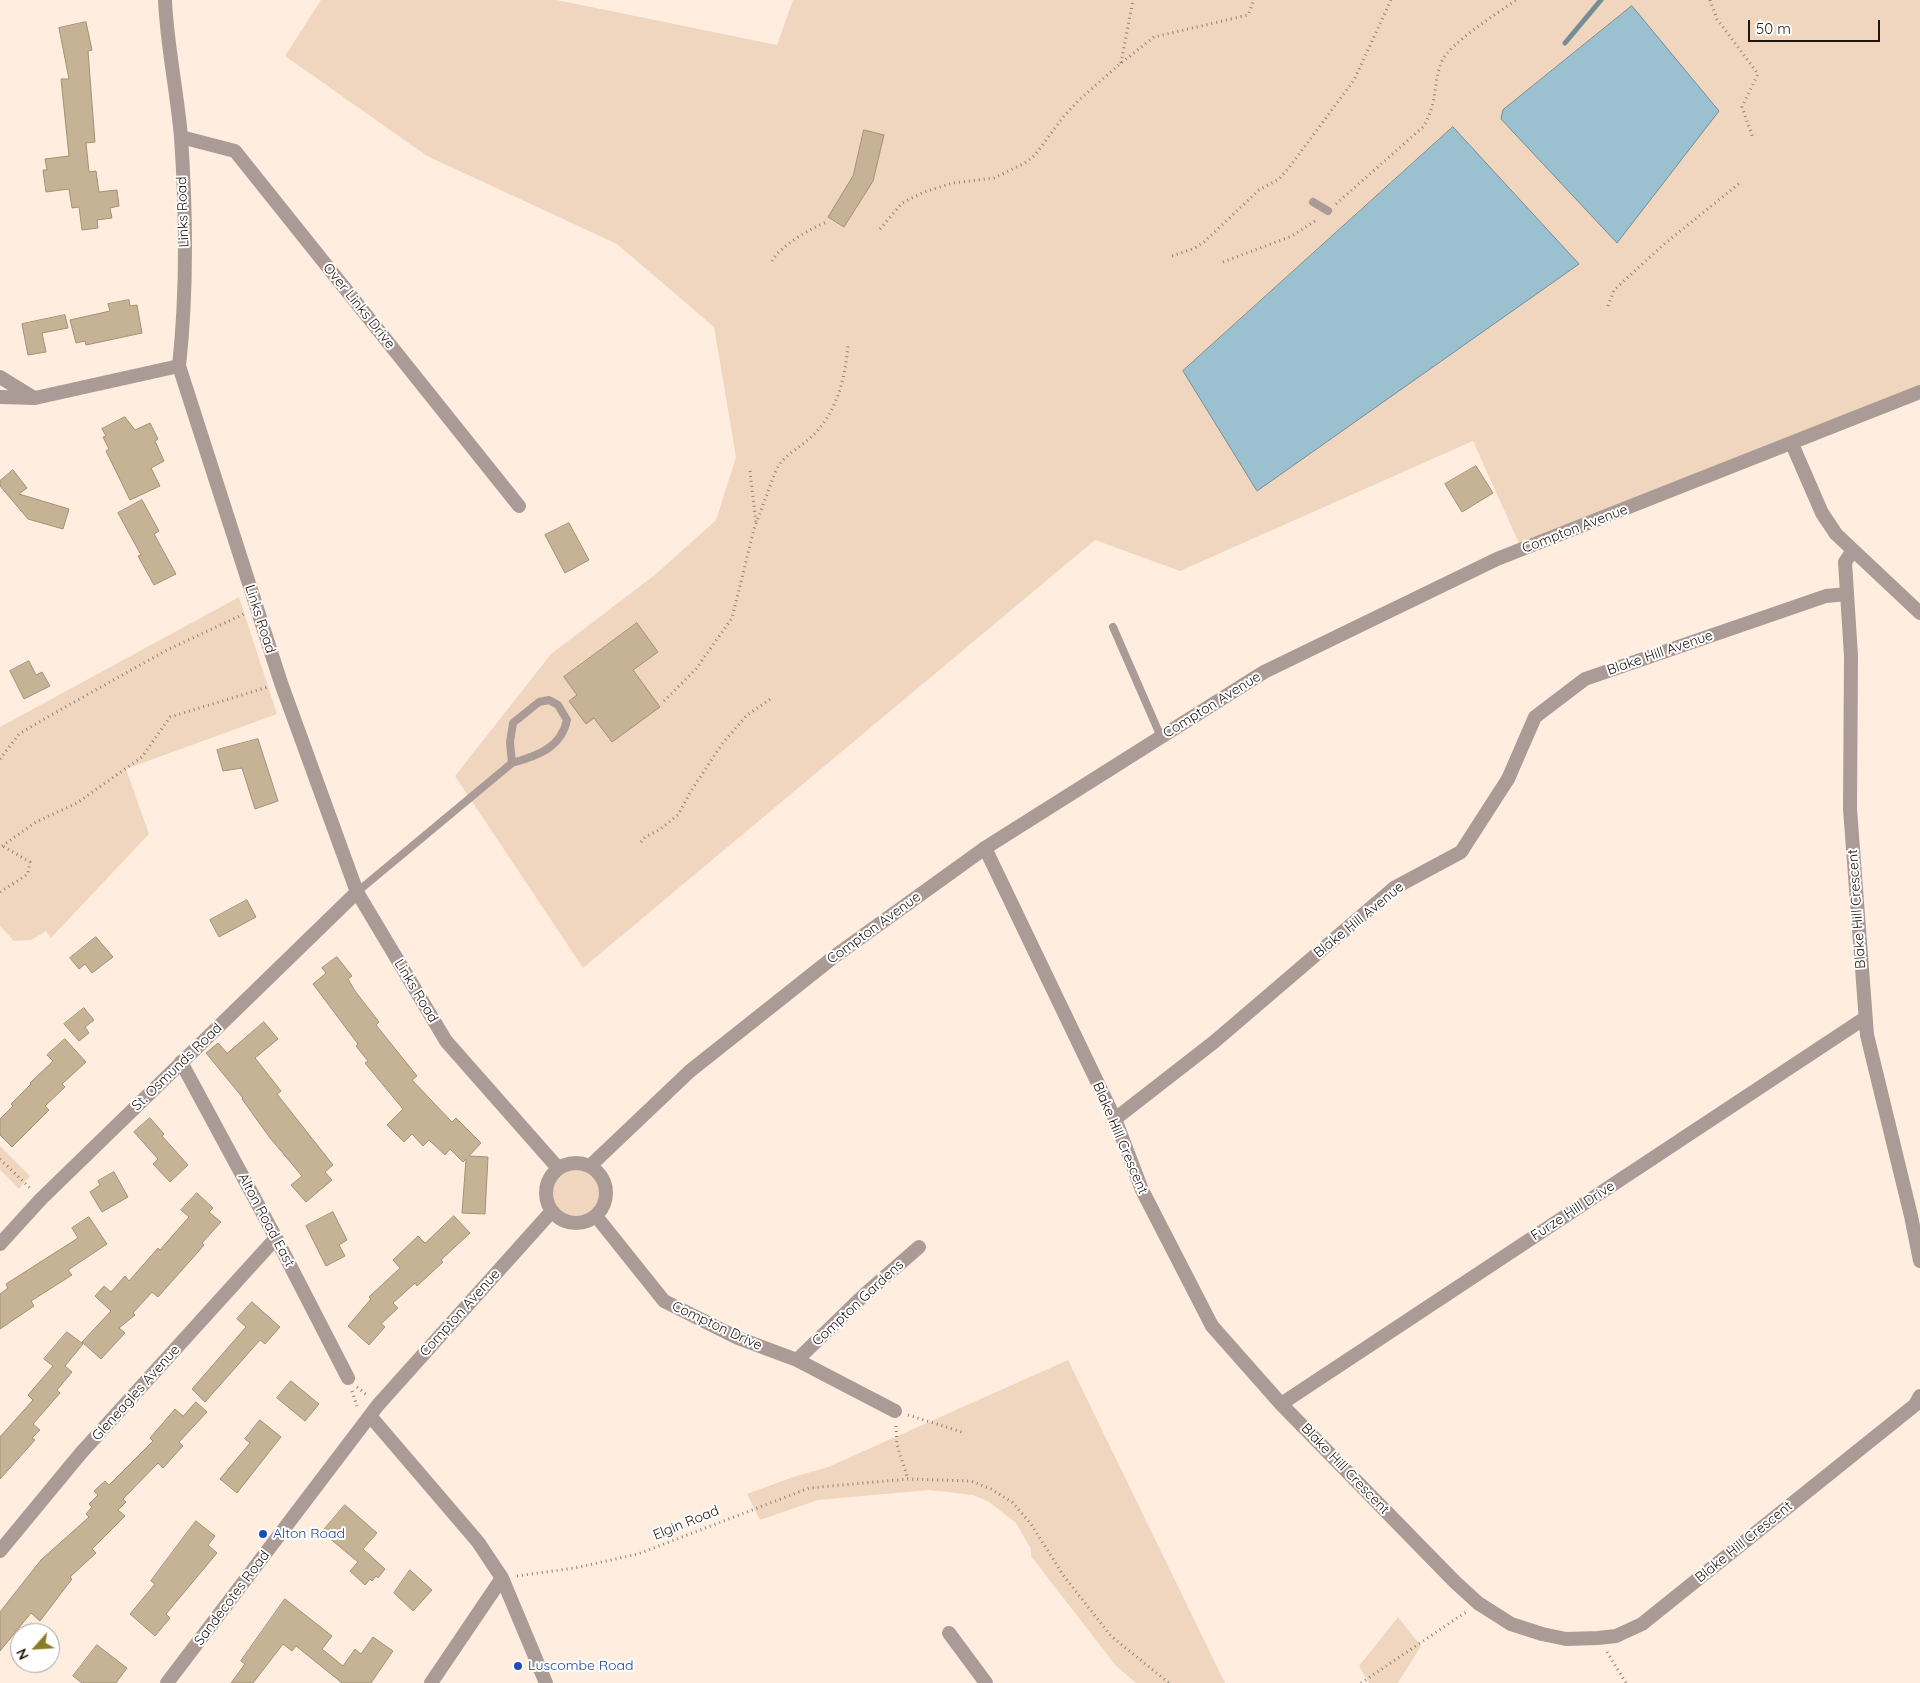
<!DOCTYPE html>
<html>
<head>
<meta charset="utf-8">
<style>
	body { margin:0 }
	#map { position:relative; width:1920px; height:1683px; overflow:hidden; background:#ffeee0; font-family:Quicksand,sans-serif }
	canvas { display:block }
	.north { position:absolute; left:10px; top:1623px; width:50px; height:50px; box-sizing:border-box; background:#fff; border:1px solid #a5a19e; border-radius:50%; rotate:244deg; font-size:14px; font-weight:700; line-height:20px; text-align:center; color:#1f150c }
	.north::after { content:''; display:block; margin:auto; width:18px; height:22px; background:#8b7d23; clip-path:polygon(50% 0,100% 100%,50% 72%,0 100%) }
	.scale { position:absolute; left:1748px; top:20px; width:132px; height:22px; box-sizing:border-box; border:2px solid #1f150c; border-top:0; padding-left:6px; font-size:15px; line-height:18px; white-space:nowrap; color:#1f150c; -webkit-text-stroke:4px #fff; paint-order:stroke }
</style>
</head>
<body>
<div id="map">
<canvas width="1920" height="1683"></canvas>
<div class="north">N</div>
<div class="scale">50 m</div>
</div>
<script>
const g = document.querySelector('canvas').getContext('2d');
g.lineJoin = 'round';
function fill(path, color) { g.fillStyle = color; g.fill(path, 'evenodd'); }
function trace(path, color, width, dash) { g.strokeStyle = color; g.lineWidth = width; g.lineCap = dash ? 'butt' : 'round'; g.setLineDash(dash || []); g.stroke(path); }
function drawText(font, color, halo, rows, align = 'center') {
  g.font = font + ' Quicksand,sans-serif'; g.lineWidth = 4; g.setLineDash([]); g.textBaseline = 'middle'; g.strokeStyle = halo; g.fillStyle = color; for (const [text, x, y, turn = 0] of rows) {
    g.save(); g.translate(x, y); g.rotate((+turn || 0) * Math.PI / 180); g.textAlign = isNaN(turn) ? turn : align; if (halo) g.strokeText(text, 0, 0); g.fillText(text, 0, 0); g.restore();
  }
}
const green = new Path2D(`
	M321,0H557L777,45L793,0H1920V392L1522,550L1473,441L1180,571L1095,540L583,968L455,776L551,654L656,574L716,520L736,457L714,327L617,244L427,156L285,56Z
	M239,597L277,714L126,769L149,834L51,938L46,931L31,940L14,941L0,926V727Z
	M0,1146L30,1176L19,1189L0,1170Z
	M546 1193a30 30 0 1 1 60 0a30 30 0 1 1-60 0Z
	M1068,1360L1225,1683H1136L1116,1666L1031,1556V1549L1016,1523L989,1502L973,1495L929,1490L818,1500L760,1520L747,1494L793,1477L828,1467Z
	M1398,1617L1421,1646L1398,1683H1369L1359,1666Z`);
const water = new Path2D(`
	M1632,6L1719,111L1617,243L1501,119L1503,110Z
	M1453,127L1579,264L1257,491L1183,371Z`);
const stream = new Path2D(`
	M1565,43L1601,0`);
const building = new Path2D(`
	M86,22L92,50L88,51L95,142L86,143L89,172L96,171L99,192L117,190L119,206L110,208L112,218L97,220L98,228L82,230L79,207L72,208L69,189L46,192L43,170H47L45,159L69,156L61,79H69L59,28Z
	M864,130L884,135L873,181L844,227L828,217L853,176Z
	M129,300L130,306L137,305L142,333L86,345L85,341L76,343L70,320L110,311L108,304Z
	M65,315L68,328L42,333L46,352L28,355L22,324Z
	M125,417L135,430L150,423L158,439L155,441L164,461L151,468L160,486L130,500L106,451L109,449L103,437L106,436L102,429Z
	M1476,466L1493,493L1462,512L1445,484Z
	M13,470L27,488L19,494L69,509L63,529L28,519L0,486V481Z
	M142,500L159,531L154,534L176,574L154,585L138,556L141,555L118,513Z
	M569,523L589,560L565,573L545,535Z
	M637,623L658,652L633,670L660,707L612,742L594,718L586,724L569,701L577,695L564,677Z
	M29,661L36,675L42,672L50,686L24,699L10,671Z
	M258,739L278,801L255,809L242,768L223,771L217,750Z
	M247,900L256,917L219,937L210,920Z
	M96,937L113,957L92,973L85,964L79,969L70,958Z
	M337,957L352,976L348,979L355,991L379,1022L376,1025L417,1076L412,1080L452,1122L456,1118L481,1143L469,1156L488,1157L485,1214L462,1213L466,1159L463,1162L450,1149L445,1155L429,1140L423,1146L412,1134L404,1142L387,1125L403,1109L365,1063L368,1061L356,1046L358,1044L313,984L326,973L322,968Z
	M84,1008L94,1020L85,1027L89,1033L79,1041L64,1024Z
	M264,1022L278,1039L255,1058L281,1091L277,1094L333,1165L325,1172L332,1180L306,1202L291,1185L302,1176L270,1138L242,1099L243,1098L206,1053L218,1043L227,1053Z
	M65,1039L86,1062L62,1084L65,1087L45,1106L49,1110L12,1147L0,1135V1119L13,1106L11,1104L31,1084L30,1083L53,1061L47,1055Z
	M150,1118L164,1134L162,1136L188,1165L170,1182L153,1164L158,1159L134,1132Z
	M114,1172L128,1197L102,1212L90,1192L100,1185L98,1181Z
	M197,1193L213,1208L209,1212L221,1222L202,1243L204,1245L198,1252L158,1297L152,1292L133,1313L135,1315L119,1328L125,1333L101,1359L82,1342L111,1311L95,1296L104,1286L111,1292L125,1276L129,1281L158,1248L160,1250L189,1217L181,1210Z
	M333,1212L347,1240L339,1245L345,1256L326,1266L306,1226Z
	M454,1216L470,1233L441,1260L443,1262L417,1286L415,1283L393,1303L398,1308L381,1324L385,1327L369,1345L348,1326L371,1299L369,1297L400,1268L393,1260L418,1236L425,1243Z
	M89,1217L107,1244L68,1270L72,1275L31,1301L34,1306L0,1329V1294L8,1288L6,1284L78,1238L72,1228Z
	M252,1302L280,1327L265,1344L260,1340L205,1402L192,1389L246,1327L237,1319Z
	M67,1332L83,1344L65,1366L72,1372L57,1390L60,1393L33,1424L40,1430L32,1438L35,1440L0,1479V1437L33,1400L28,1395L53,1366L44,1359Z
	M291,1381L319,1404L305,1421L277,1398Z
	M196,1402L207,1412L179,1442L183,1446L163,1468L158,1463L123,1499L126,1502L118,1510L125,1516L92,1549L96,1553L70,1577L72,1579L40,1621L31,1613L0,1651V1612L41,1560L89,1517L86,1514L92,1507L89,1504L98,1495L94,1491L105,1481L109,1485L153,1441L150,1438L175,1409L183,1416Z
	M260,1420L281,1437L237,1493L220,1479L250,1443L245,1439Z
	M345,1505L377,1533L363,1549L385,1569L378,1578L376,1576L372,1581L370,1579L365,1585L350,1571L358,1562L322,1532Z
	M196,1521L215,1536L208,1545L217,1553L166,1614L170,1618L155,1636L130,1614L155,1584L151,1581Z
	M410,1570L432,1590L413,1611L394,1593Z
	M285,1599L332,1636L322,1649L343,1666L355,1649L361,1654L373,1637L393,1651L371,1683H342L296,1646L292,1651L283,1644L253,1683H231L245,1664L241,1661Z
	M97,1645L127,1668L116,1683H82L73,1676Z`);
const path = new Path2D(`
	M1710,0L1717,19L1758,74L1742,107L1753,138
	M1121,63L1133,0
	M1336,204L1423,127C1439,101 1432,84 1442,61C1449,44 1499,12 1516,0
	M880,229L902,203L924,192L953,183L994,178L1025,163L1035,155L1064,116L1079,100L1121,63L1154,37L1248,15L1254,0
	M1172,256L1195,248L1204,242L1259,190L1279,179L1288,169L1354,80L1391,0
	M772,261C780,246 811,228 827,222
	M1223,262L1292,236L1318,219
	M1608,306L1614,290L1663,245L1741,182
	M750,471L756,523
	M664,701L696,669L732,618L754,529L776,470C784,455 798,449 810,438C836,415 845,380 848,346
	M0,759L19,734L51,715L167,650L244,614
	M641,842L645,837L659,830L678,815L691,791L722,744L747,715L772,698
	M2,846L36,822L77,803L142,757L170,717L268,687
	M0,892L28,874L30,862L1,845
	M0,1159L30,1188
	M357,1387L368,1396
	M352,1391L357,1406
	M908,1415L965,1433
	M896,1426L897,1445L908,1479
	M517,1576L575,1568L638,1554L809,1488L908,1479L971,1481L991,1489L1012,1502L1031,1524L1063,1575L1111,1636L1169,1683
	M1607,1652L1626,1683
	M1361,1683L1466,1612`);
const service = new Path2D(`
	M1313,202L1328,211
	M1113,627L1161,737
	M357,892L512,763C537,756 561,748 567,720L558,705L549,700L539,702L513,723L510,742L512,763`);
const minor = new Path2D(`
	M165,0C167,46 177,91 181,137C186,210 187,293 179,366L281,683L357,892L446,1041L558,1168
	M181,137L235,151L519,506
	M0,377L34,398
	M0,397L35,398L179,366
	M1792,444L1822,513L1836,534L1920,613
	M1852,552L1845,562L1851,656L1850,809L1867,1035L1911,1216L1920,1261
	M985,848L1115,1119L1142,1190L1212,1326L1281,1404L1455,1582L1478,1603L1511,1624L1542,1634L1566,1639L1598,1638L1616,1636L1642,1624L1915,1405L1920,1396
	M181,1062L276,1238L348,1378
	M1115,1119L1214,1042L1394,888L1461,852L1508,779L1535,717L1585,679L1826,596L1847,594
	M596,1216L664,1301L738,1338L797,1360L895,1411
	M0,1244L41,1199L357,892
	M797,1360L864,1295L919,1247
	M1281,1404L1865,1018
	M371,1417L478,1542L502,1578L546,1683
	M0,1551L81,1453L276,1238
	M949,1633L986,1683
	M431,1683L502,1578`);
const tertiary = new Path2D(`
	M546 1193a30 30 0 1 1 60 0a30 30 0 1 1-60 0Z
	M590,1166L690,1071L835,956L985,848L1264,672L1497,559L1920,392
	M167,1683L378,1405L552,1211`);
const markers = [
	[263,1534,5,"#1a4fb4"],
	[518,1666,5,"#1a4fb4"]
];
const streetNames = [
	["Links Road",183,212,-92],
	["Over Links Drive",359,306,51],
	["Compton Avenue",1575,529,-21],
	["Links Road",260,619,72],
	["Blake Hill Avenue",1660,653,-19],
	["Compton Avenue",1212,705,-32],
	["Blake Hill Crescent",1857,909,-94],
	["Blake Hill Avenue",1359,920,-39],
	["Compton Avenue",874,928,-36],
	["Links Road",416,991,59],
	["St. Osmunds Road",177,1067,-44],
	["Blake Hill Crescent",1120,1138,67],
	["Furze Hill Drive",1573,1211,-33],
	["Alton Road East",266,1220,62],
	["Compton Gardens",858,1303,-43],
	["Compton Avenue",460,1313,-48],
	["Compton Drive",717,1326,25],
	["Gleneagles Avenue",136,1393,-48],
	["Blake Hill Crescent",1345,1469,46],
	["Elgin Road",686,1523,-22],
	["Blake Hill Crescent",1744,1542,-39],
	["Sandecotes Road",232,1598,-53]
];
const transitNames = [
	["Alton Road",273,1534],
	["Luscombe Road",528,1666]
];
fill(green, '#f0d6bf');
fill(water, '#9bc1d1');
trace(water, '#768d96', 1);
trace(stream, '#768d96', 5);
fill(building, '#c6b395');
trace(building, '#a39175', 1);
trace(path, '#8f8276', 3, [1, 4]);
trace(service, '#ab9b97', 8);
trace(minor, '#ab9b97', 14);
trace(tertiary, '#ab9b97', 14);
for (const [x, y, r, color] of markers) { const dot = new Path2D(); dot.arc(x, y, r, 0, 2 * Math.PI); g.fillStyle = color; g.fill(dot); trace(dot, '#fff', 2); }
drawText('14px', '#1f150c', '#fff', streetNames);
drawText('14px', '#164399', '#fff', transitNames, 'left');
</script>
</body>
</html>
